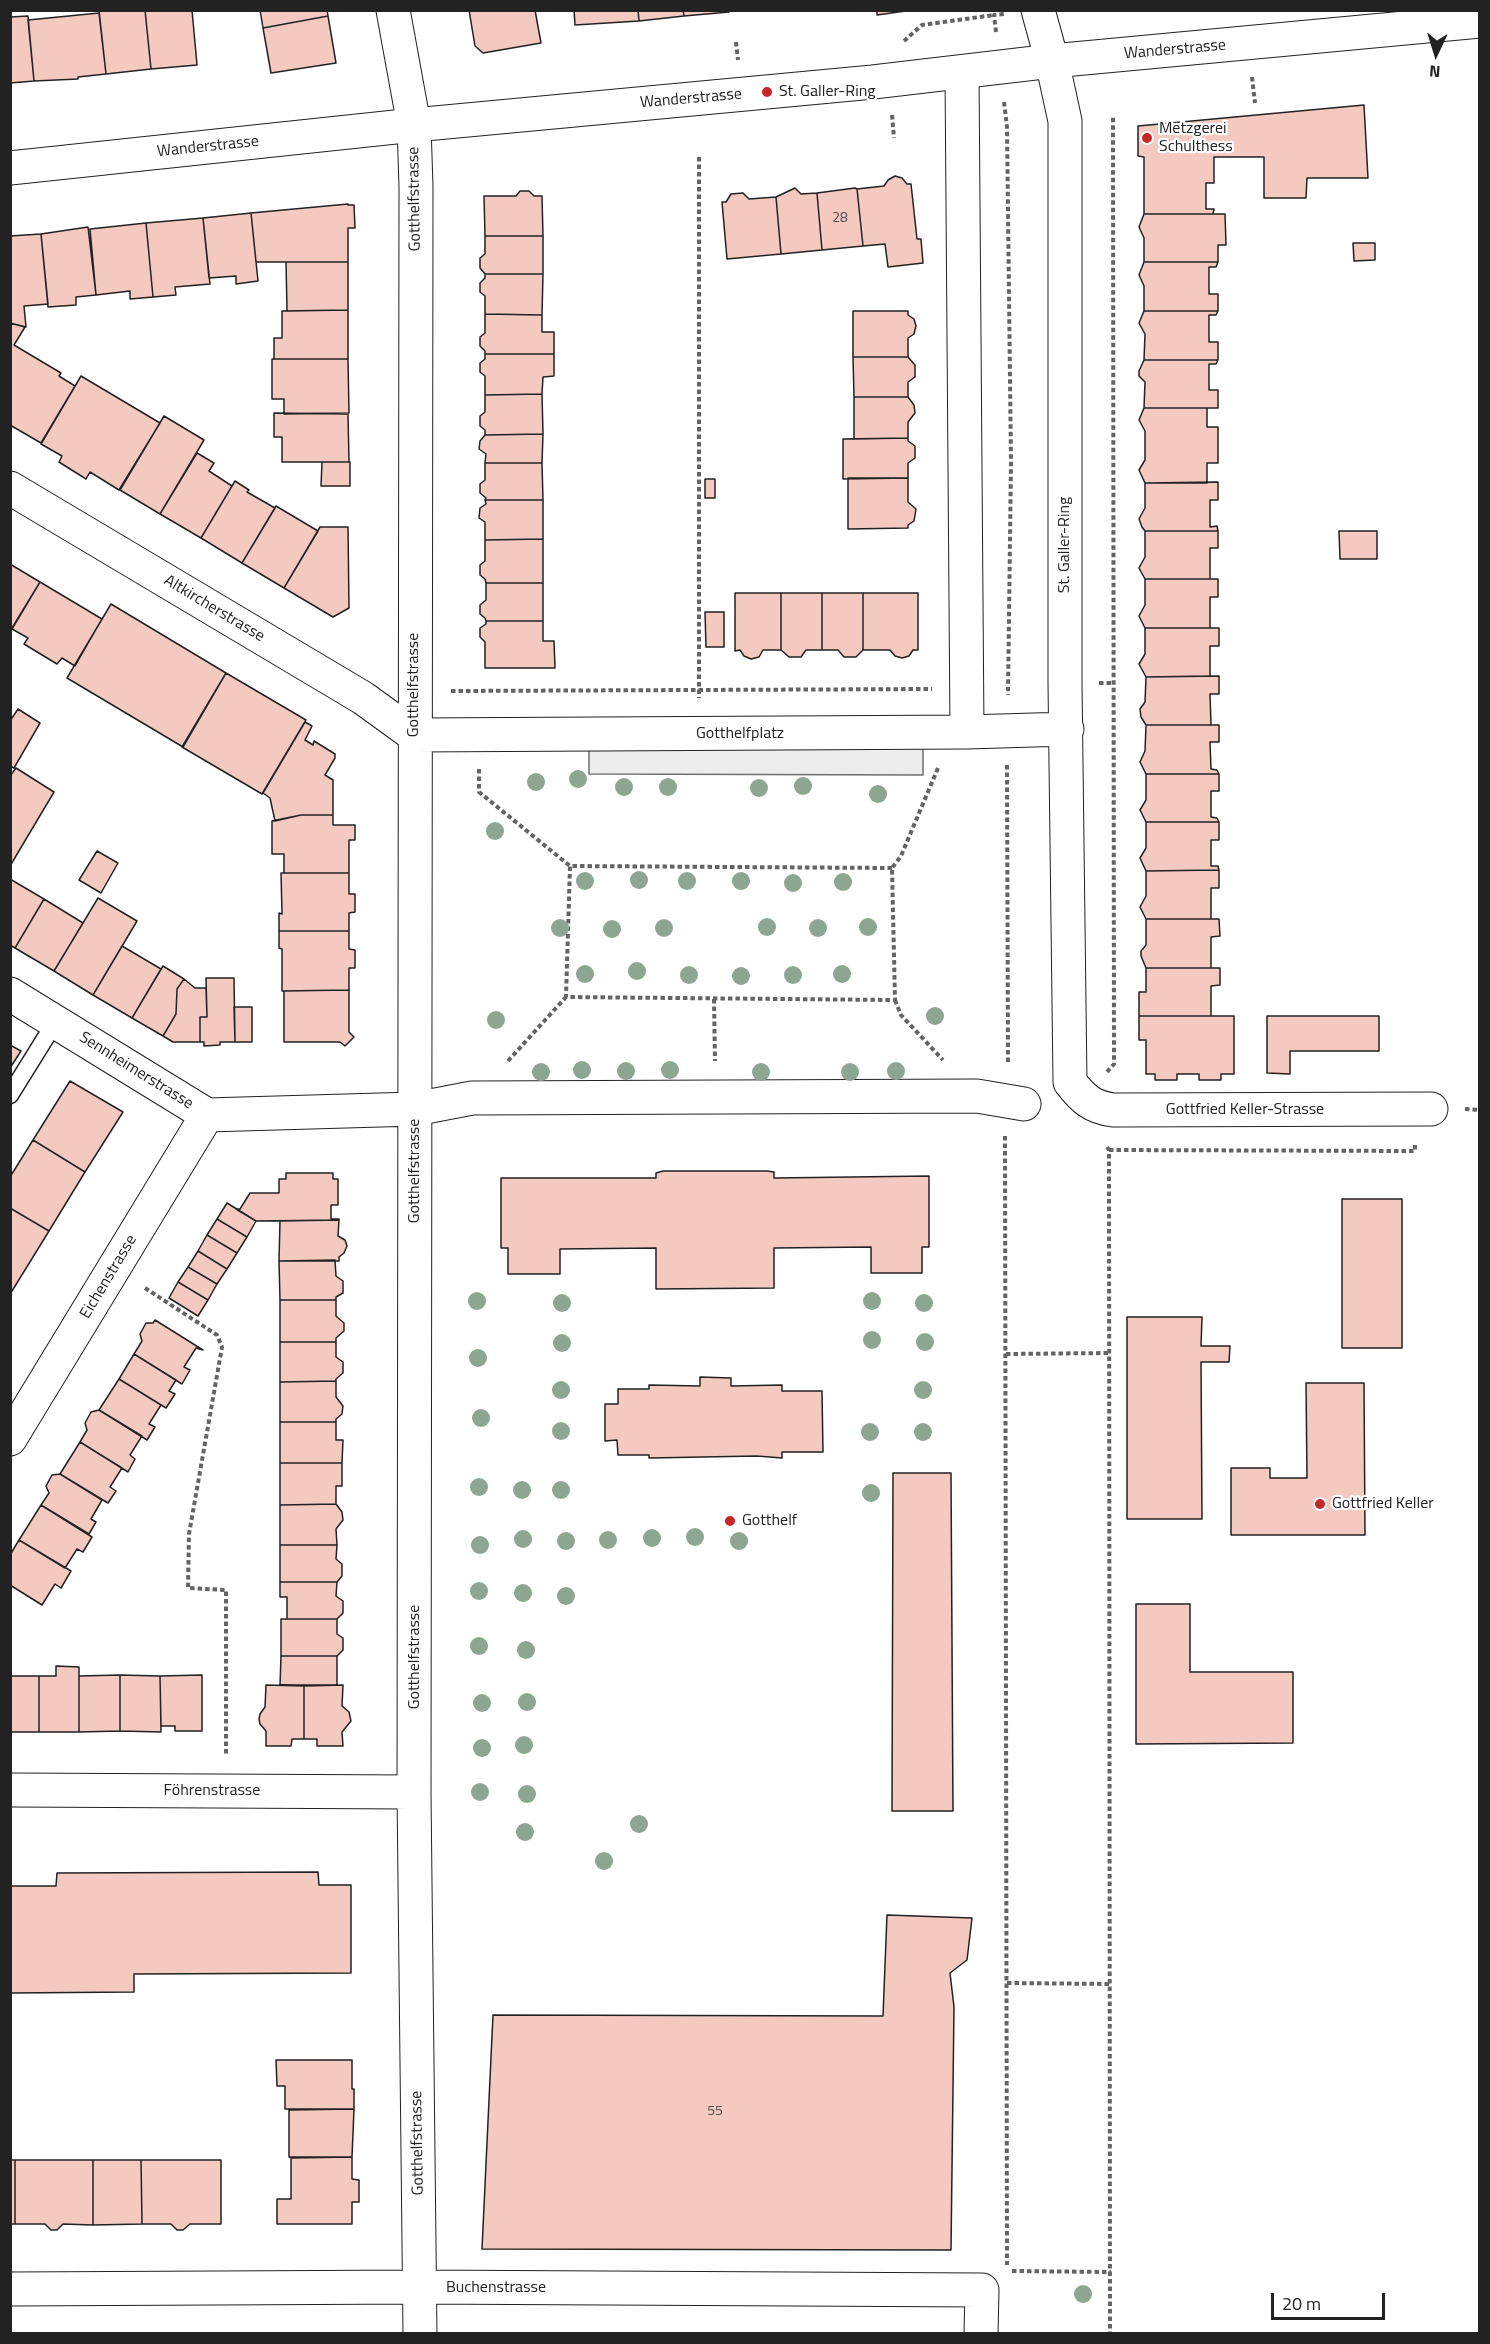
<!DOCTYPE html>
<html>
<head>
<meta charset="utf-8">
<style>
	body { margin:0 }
	#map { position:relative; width:1490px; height:2344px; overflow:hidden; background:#fff; font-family:"Titillium Web",sans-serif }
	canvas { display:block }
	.frame { position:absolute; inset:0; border:12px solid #222; pointer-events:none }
	.north { position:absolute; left:1406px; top:24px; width:60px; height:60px; -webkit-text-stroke:4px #fff; paint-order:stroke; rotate:184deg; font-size:16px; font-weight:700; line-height:24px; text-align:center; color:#222 }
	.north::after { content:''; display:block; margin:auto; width:21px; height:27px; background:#222; clip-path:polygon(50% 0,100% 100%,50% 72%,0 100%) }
	.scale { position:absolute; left:1271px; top:2293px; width:114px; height:27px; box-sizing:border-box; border:3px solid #222; border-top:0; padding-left:8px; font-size:18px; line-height:21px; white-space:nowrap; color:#222; -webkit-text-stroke:4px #fff; paint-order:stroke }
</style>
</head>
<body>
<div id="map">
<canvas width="1490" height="2344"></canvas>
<div class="frame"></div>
<div class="north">N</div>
<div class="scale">20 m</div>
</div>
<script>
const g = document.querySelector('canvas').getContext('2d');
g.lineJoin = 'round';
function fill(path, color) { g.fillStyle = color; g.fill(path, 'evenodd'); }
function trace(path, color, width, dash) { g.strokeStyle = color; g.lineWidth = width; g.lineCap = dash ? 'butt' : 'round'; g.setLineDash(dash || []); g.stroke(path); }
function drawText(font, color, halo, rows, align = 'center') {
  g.font = font + ' "Titillium Web",sans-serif'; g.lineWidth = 4.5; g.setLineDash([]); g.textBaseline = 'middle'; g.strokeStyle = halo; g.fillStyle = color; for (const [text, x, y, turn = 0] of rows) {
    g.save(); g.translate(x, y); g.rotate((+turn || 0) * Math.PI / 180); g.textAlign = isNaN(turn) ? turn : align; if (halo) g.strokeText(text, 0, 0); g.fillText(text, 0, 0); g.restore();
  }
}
const parking = new Path2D(`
	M589,747L923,748V775L589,774Z`);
const building = new Path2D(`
	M99,10H145L151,69L106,74Z
	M145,10H192L197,65L151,69Z
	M260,10H327L328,16L263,28Z
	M469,10H535L541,43L483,53L475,46Z
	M574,10H638L639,21L575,25Z
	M638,10H683L684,16L639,21Z
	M683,10H729V12L684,16Z
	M877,10H913L877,15Z
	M99,13L106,74L78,77V79L34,81L28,20Z
	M28,16L34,81L10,83V17Z
	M328,16L336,63L271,73L263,28Z
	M1364,105L1368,178H1307L1306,198H1264V157H1214V183H1206V209H1214L1213,214H1144V157L1138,156V126Z
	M895,176L902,178L907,184H911L917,239H921L923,263L888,267L885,244L863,246L857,189L884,186L888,180Z
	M795,188L801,194L817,193L822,250L781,254L776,197Z
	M855,188L857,189L863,246L822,250L817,193Z
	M520,191H529L534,196H542L543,236H485L484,196H516Z
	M743,193L749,199L776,197L781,254L727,259L722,202H726L731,194Z
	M348,204V205H354L355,228H348V262H256L251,213Z
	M251,213L258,281L236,284V276L209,278L203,218Z
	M1144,214H1225L1226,245H1218V262H1144V238L1139,227Z
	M203,218L210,284L175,287L176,295L153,297L146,223Z
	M146,223L153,297L130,299V291L96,295L90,229Z
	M88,227L96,295L76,297V305L48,307L41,234Z
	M41,234L48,304L24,306L26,327L10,323V236Z
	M485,236H543V274H485L480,268V258L485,254Z
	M1353,243H1375V260L1354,261Z
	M286,262H348V310L287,311Z
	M1144,262H1218L1216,267H1209V294H1218V311H1144V286L1139,275Z
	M485,274H543L542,315L485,314V296L480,292V283L485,278Z
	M348,310V359H274V338H282V311Z
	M853,311H908V315L914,319L916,326L914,334L908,338V357H853Z
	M1144,311H1218L1216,315H1209V342H1218V360H1144L1145,334L1139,323Z
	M485,314L542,315V332H554V354H485V351L480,346V337L485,333Z
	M10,323L25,327L14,345L61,373L59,376L75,386L41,443L10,425Z
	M485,354H554V376L543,377L542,394L485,395V376L480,372V363L485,359Z
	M853,357H908L915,365V377L908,382V397H854Z
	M272,359H348L349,413L284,414V399H272Z
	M1144,360H1218L1216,364H1209V390H1218V408H1144L1145,382L1139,376V371Z
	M81,376L160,423L119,490L90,472L86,479L59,462L62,456L41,444Z
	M542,394L543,434L485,435V430L480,426V416L485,412V395Z
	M854,397H908L914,405L915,413L908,422V438L854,439Z
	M1144,408H1207V427H1218V463H1207V483H1145L1139,470L1145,460V431L1139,420Z
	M274,413L348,414L349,462H282V437H274Z
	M164,416L204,440L160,514L120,490Z
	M543,434L542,463H485L486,454L479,449L480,441L485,435Z
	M908,438V441L915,446V458L908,463V478L843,479V439Z
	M197,453L214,463L209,471L232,486L201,538L160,514Z
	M322,462H350V486H321Z
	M485,463H542L543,500H485L486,498L480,493V484L485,480Z
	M848,478H908V502L916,509L914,521L908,525V528L848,529Z
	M705,479H715V498H705Z
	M235,481L249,490L247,492L275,508L242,563L201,538Z
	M1218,482V500H1210V527L1217,526L1218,531H1145L1142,527L1139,519L1145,508V483Z
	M485,500H543V539L485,540V522L479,518L480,508L486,504Z
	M276,506L318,531L284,588L242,563Z
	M320,527H348L349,608L333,617L284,588Z
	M1145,531H1218V548H1210V579H1145L1139,568L1145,557Z
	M1339,531H1377V559H1340Z
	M543,539V583H486L485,579L480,575V565L485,561V540Z
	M10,564L40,582L12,628L10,627Z
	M1145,579H1218V597H1210V628H1145L1139,616L1145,605Z
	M40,582L102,619L75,666L62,658L57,664L24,644L28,638L12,629Z
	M486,583H543V621H486L485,618L480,614V605L486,600Z
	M735,593H781V650H763L759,657L751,659L744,656L740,650L735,651Z
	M781,593H822V650H806L801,657H789L781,650Z
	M822,593H863V650L856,657H844L838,650H822Z
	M863,593H918V650H913L909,656L902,658L895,656L890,650H863Z
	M111,604L226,673L183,747L67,678Z
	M705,612H724V647H706Z
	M486,621H543V641H554L555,668H485V642L480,637V628L486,624Z
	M1145,628H1219V646H1210V676L1146,677L1139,664L1145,654Z
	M226,673L306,720L262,794L182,747Z
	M1219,676V694H1210L1211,725H1146L1141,717L1140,709L1145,702L1146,677Z
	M18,709L40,723L14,768L10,766V721Z
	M305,722L312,726L305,740L313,745L314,741L335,754V758L325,775L333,780V815H301L275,821L270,798L263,793Z
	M1146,725H1219V742H1210L1211,769L1217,770L1219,774H1146L1140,762L1145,751Z
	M16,768L54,792L10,866V776Z
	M1146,774H1219V791H1211V817L1217,818L1219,822H1146L1140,810L1146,800Z
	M301,815H333V825H355V840H349V873H284V854H272V821Z
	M1146,822H1219V840H1211V866H1218L1219,870L1146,871L1140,858L1146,848Z
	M97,851L118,863L101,893L79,880Z
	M1219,870V888H1211V919H1146L1140,907L1146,896V871Z
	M281,873H349V894H355V912L349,913V931H279V913L282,914Z
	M10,879L44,899L15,948L10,945Z
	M98,898L137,921L93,995L54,971Z
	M44,899L83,923L54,971L15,948Z
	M1146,919H1219L1220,936L1211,937V968H1146L1141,956V951L1146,945Z
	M279,931H349V949L355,950V968H349V990L282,991V949L279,948Z
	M122,946L161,969L132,1018L93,995Z
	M163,966L184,979L177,989L176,1014L163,1036L132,1018Z
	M1146,968H1220V985L1211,986V1016H1139V992H1146Z
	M206,978H234L235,1042H220V1045L204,1046V1042H200V1017H207Z
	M184,979L195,988H206L207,1017H200V1042H173L163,1036L176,1014L177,989Z
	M349,990V1032L354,1037L345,1046L340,1042H284V991Z
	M234,1007H252V1042H235Z
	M1139,1016H1234V1074H1221V1080H1199V1074H1177V1080H1155V1074H1146V1040H1139Z
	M1267,1016H1379V1051H1290V1074L1267,1073Z
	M10,1045L21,1051L10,1068Z
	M70,1081L123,1112L85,1172L33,1140Z
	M33,1140L85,1172L49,1231L10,1208V1177Z
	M663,1171H767L774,1172V1178L929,1176V1247H922V1273H871V1247L774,1248V1288L656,1289V1248L560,1249V1274H508V1248H501V1178H656V1173Z
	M286,1173H333V1179H338V1205H331V1219H339V1220L256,1221L236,1209H240L250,1193H279V1179H286Z
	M1342,1199H1402V1348H1342Z
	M227,1203L256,1221L247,1237L217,1219Z
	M10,1208L49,1231L12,1291L10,1290Z
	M217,1219L247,1237L237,1253L207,1235Z
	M339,1220L338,1236L345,1240L347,1246L344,1253L339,1257V1261H279L280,1221Z
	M207,1235L237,1253L227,1269L198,1251Z
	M198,1251L227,1269L217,1284L188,1267Z
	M335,1260L336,1276L343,1281V1293L336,1297V1300H280L279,1261Z
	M188,1267L217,1284L208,1300L178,1282Z
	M178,1282L208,1300L198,1316L169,1298Z
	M280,1300H336V1316L344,1323V1331L336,1338V1342H280Z
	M1127,1317H1202L1201,1346H1230L1229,1362H1201L1202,1519H1127Z
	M155,1320L203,1350L196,1348L184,1367L190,1370L182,1384L134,1354L142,1341L140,1334L146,1323H153Z
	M280,1342H336V1357L343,1362V1373L336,1379V1381L280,1382Z
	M134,1354L176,1380L169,1391L175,1394L166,1408L119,1379Z
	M700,1377L731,1378V1386L782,1385V1391H822L823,1452H782V1458L757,1456L649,1458V1455H618L617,1440L605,1441V1404H618V1389H649V1385L700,1386Z
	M119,1379L161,1405L149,1424L155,1427L147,1440L99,1410Z
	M336,1381V1397L343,1406L342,1414L336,1419V1422H280V1382Z
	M1306,1383H1364L1365,1535H1231V1468H1270V1478H1307Z
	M99,1410L142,1436L130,1455L135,1459L128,1472L80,1442L87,1430L85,1423L91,1412Z
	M280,1422H336V1440H343L342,1463H280Z
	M80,1442L122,1468L110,1487L116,1491L108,1503L60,1474Z
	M280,1463H342V1486H336V1504L280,1505Z
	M893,1473H951L953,1811H892Z
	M60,1474L102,1500L91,1519L96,1522L89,1534L41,1505L49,1493L46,1486L52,1475Z
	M336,1504L342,1512L343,1520L336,1529L337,1545H280V1505Z
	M41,1505L92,1537L83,1552L77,1549L65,1568L19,1540Z
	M19,1540L71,1571L61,1588L55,1584L42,1605L10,1585V1555Z
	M280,1545H337L336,1559L342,1564V1576L337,1582H280Z
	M280,1582H337L336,1596L343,1601V1613L337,1619H287V1597H280Z
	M1136,1604H1190V1672H1293V1743L1136,1744Z
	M281,1619H337V1634L343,1638V1650L337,1656H281Z
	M281,1656H337V1685H280Z
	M56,1666L79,1667V1732H39V1676H56Z
	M120,1675V1731L79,1732V1676Z
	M120,1675L160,1676L161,1732L120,1731Z
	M202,1675V1731H175V1726H161L160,1676Z
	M10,1676H39V1732H10Z
	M266,1685L304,1686V1739H292L291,1746H266V1731L260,1724L259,1719L260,1714L265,1707Z
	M343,1685L342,1706L349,1712L351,1721L342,1732L343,1746H317V1739H304V1686Z
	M318,1872L319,1885H351V1973L134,1974V1992L10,1993V1886H56L57,1873Z
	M887,1915L972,1918L967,1960L950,1973L954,2007L951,2250L482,2249L493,2015L883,2016Z
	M276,2060H352V2089H354V2109H285V2086H277Z
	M354,2109L352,2157H289V2110Z
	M352,2157V2179L359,2180V2202H352V2224H277V2199H291V2158Z
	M10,2160H15V2224H10Z
	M15,2160H93V2225L63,2224L57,2230H51L45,2224H15Z
	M93,2160H141L142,2224L93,2225Z
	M141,2160H221V2224H190L183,2230H177L171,2224H142Z`);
const path = new Path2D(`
	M996,32L994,15L1004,14
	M904,41L922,25L994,15
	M736,42L738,60
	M1252,77L1255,103
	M1004,102L1007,127L1011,462L1008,695
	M892,115L894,138
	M699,157V698
	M1099,683H1114
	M451,691L932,689
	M1007,765L1008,1064
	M479,769V792L570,866
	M892,868L570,866L566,997L895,1000L892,868L901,856L938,768
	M714,999L715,1061
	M895,1000L901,1015L943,1060
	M508,1061L566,997
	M1107,1072L1114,1064L1113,116
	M1465,1109L1480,1110
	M1005,1136L1007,2265
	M1107,1147L1109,1150L1110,2334
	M1109,1150L1415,1151V1145
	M145,1288L217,1335L222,1347L189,1534L188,1588L226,1590V1755
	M1006,1354L1109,1353
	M1007,1983L1111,1984
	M1012,2271L1111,2272`);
const lane = new Path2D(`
	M10,1095L56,1021`);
const street = new Path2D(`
	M393,10L414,125L416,187L414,1792L420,2334
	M1038,10L1052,61L1065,121V683L1070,1082C1083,1099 1092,1107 1113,1110L1431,1109
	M962,73L967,732
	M10,488L363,698L414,735L967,732L1067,729
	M10,994L207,1115L415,1109L472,1098L977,1096L1024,1104
	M10,1439L207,1115
	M10,1790L414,1792
	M10,2289L419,2287L982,2290L981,2334`);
const secondary = new Path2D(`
	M10,168L414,125L873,82L1052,61L1480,21`);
const trees = [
	[578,779],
	[536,782],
	[803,786],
	[624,787],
	[668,787],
	[759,788],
	[878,794],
	[495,831],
	[639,880],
	[585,881],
	[687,881],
	[741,881],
	[843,882],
	[793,883],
	[767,927],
	[868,927],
	[560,928],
	[664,928],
	[818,928],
	[612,929],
	[637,971],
	[585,974],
	[842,974],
	[689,975],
	[793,975],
	[741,976],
	[935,1016],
	[496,1020],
	[582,1070],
	[670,1070],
	[626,1071],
	[896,1071],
	[541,1072],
	[761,1072],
	[850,1072],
	[477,1301],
	[872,1301],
	[562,1303],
	[924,1303],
	[872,1340],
	[925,1342],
	[562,1343],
	[478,1358],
	[561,1390],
	[923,1390],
	[481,1418],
	[561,1431],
	[870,1432],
	[923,1432],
	[479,1487],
	[522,1490],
	[561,1490],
	[871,1493],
	[695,1537],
	[652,1538],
	[523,1539],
	[608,1540],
	[566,1541],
	[739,1541],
	[480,1545],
	[479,1591],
	[523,1593],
	[566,1596],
	[479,1646],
	[526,1650],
	[527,1702],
	[482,1703],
	[524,1745],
	[482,1748],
	[480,1792],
	[527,1794],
	[639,1824],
	[525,1832],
	[604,1861],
	[1083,2294]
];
const markers = [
	[767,92,6,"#c62828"],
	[1147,138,6,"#c62828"],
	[1320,1504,6,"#c62828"],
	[730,1521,6,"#c62828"]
];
const numberNames = [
	["28",840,219],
	["55",715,2112]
];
const streetNames = [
	["Wanderstrasse",1175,50,-5],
	["Wanderstrasse",691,99,-5],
	["Wanderstrasse",208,147,-6],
	["Gotthelfstrasse",415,199,-91],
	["St. Galler-Ring",1065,545,-90],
	["Altkircherstrasse",214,609,31],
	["Gotthelfstrasse",414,685,-90],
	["Gotthelfplatz",740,734],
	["Sennheimerstrasse",136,1071,32],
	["Gottfried Keller-Strasse",1245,1110],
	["Gotthelfstrasse",415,1171,-90],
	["Eichenstrasse",109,1277,-59],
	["Gotthelfstrasse",415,1657,-90],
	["Föhrenstrasse",212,1791],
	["Gotthelfstrasse",418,2143,-91],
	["Buchenstrasse",496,2288]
];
const poiNames = [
	["St. Galler-Ring",779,92],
	["Metzgerei",1159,129],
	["Schulthess",1159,147],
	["Gottfried Keller",1332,1504],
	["Gotthelf",742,1521]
];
fill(parking, '#ededed');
trace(parking, '#6f6f6f', 1.5);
fill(building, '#f3c9c0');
trace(building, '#222', 1.5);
trace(lane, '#222', 19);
trace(street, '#222', 35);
trace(secondary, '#222', 35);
trace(path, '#646464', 4, [4.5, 3]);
trace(lane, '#fff', 16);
trace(street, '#fff', 33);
trace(secondary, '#fff', 33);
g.fillStyle = '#8da692';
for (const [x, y] of trees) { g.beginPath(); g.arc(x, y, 9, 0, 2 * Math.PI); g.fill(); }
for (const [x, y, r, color] of markers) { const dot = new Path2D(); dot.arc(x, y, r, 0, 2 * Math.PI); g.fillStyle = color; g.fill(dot); trace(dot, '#fff', 2); }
drawText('14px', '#564c4a', null, numberNames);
drawText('16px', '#222', '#fff', streetNames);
drawText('16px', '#222', '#fff', poiNames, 'left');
</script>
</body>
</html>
